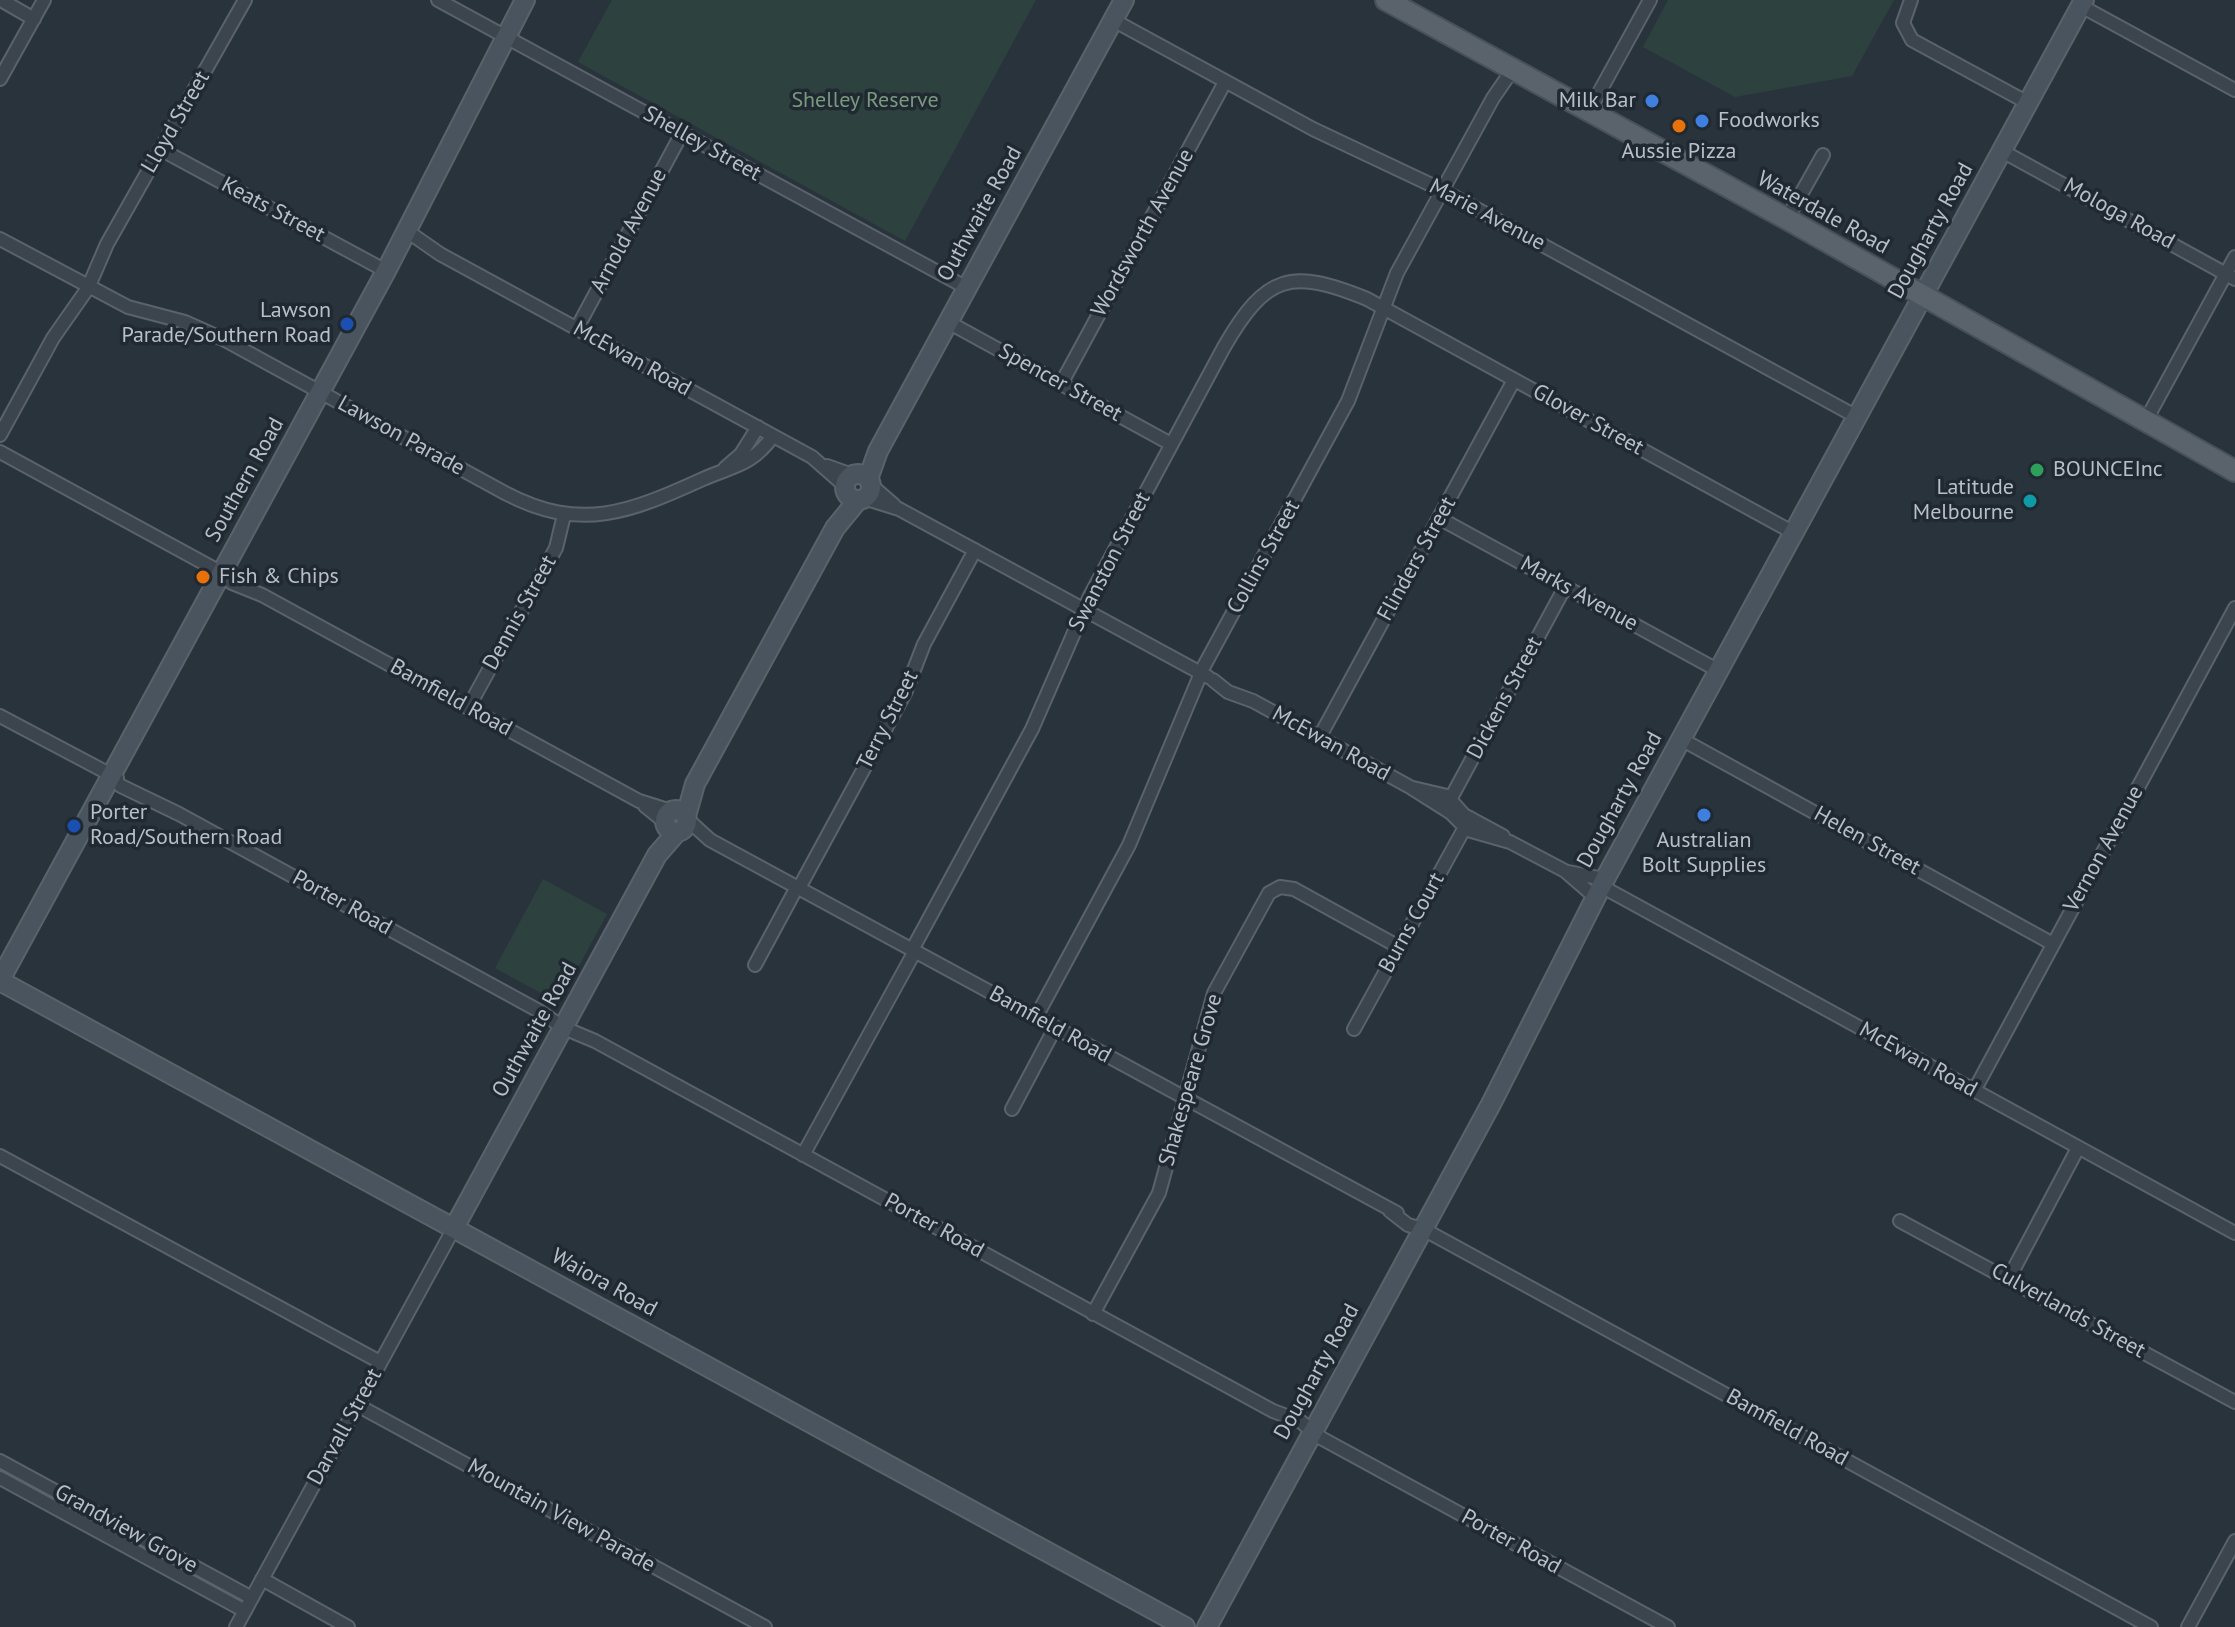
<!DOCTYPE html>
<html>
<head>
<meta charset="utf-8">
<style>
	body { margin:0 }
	canvas { display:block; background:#28333c }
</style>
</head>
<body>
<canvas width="2235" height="1627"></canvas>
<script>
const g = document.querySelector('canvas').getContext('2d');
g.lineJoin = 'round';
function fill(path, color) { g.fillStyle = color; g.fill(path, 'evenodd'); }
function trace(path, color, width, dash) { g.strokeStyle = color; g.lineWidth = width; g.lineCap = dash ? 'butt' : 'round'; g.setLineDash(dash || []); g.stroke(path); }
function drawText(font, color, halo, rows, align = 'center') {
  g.font = font + ' "PT Sans",sans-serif'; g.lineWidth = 7; g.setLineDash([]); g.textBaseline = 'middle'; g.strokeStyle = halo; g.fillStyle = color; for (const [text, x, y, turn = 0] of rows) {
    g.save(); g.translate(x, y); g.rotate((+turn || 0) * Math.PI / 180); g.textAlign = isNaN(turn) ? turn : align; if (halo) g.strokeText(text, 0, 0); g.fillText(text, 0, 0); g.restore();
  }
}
const green = new Path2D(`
	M612,0H1036L905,241L578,62Z
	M1668,0H1894L1852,76L1735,97L1643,47Z
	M543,879L607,914L559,1003L495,968Z`);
const street = new Path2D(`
	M1,0L34,19
	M438,0L967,288
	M1911,0L1903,23L1912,40L2028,103
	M2081,6L2235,90
	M1113,20L1313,129L1442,190L1857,417
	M0,79L44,0
	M1589,111L1650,0
	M160,149L386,271
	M2002,151L2235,279
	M1787,219L1823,155
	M407,231L440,254L812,457L845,486
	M0,239L128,307L185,322L225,340L505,493C581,533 630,512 703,479C735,465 751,466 773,436
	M948,322L1171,444
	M577,328L682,133
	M1061,384L1225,82
	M2145,422L2235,257
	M0,435L53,338L88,288L107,244L245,0
	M0,452L222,573L232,583L262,595L639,801L671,811
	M827,466L852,475
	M725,468L741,454L758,427
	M871,485L894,505
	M864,498L899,509L1208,677
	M1439,518L1719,671
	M1213,680L1228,692L1253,701L1410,787L1451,813L1468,830L1510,842L1565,871L1595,897
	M468,708L556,548L564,515
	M0,716L117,778
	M1319,738L1514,380
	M1681,739L2053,944
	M111,777L121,786L179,814L539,1011L564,1028L595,1041L1273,1411L1300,1421L1321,1438L1668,1627
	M1413,788L1447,796L1464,815L1503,836
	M645,806L665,822
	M1445,809L1565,587
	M687,819L710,840L1397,1213
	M1568,872L1604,879
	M1601,886L2235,1233
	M799,888L905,693L924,644L975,550
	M912,950L1032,729L1090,596L1224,347C1266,274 1291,268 1367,299L1794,533
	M755,965L797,887
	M1036,1017L1129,845L1204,666L1348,401L1397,273L1493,98L1513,69
	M1354,1029L1470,818
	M1974,1091L2235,608
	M1012,1109L1055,1028
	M803,1155L915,951
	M0,1156L380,1362
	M1390,1211L1408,1225L1423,1229L2151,1627
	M1900,1221L2235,1402
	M2009,1278L2078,1148
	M1093,1314L1159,1193L1214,993L1269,893L1280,887L1294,889L1399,947
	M357,1405L765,1627
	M0,1461L252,1598
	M0,1478L245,1611
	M262,1579L348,1627
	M236,1627L454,1228
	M2188,1627L2235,1541`);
const secondary = new Path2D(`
	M845 487a13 13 0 1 1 26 0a13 13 0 1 1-26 0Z
	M868,479L878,451L1124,0
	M665 821a11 11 0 1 1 22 0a11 11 0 1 1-22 0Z
	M686,816L695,784L835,528L858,500
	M0,980L386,271L525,0
	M0,981L1185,1627
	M454,1228L657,855L677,832
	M1207,1627L1491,1104L1606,877L2084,0`);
const primary = new Path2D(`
	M1386,0L1787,219L2235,471`);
const markers = [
	[1652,101,8,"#3f7fe0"],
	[1702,121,8,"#3f7fe0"],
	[1679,126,8,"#e8710a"],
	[347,324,8,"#1a4fb4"],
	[2037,470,8,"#2e9e5b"],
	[2030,501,8,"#0f9aa8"],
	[203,577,8,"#e8710a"],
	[1704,815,8,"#3f7fe0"],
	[74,826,8,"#1a4fb4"]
];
const parkNames = [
	["Shelley Reserve",865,101]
];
const poiNames = [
	["Milk Bar",1636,101,"right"],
	["Foodworks",1718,121],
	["Aussie Pizza",1679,152,"center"],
	["Lawson",331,311,"right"],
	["Parade/Southern Road",331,336,"right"],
	["BOUNCEInc",2053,470],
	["Latitude",2014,488,"right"],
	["Melbourne",2014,513,"right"],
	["Fish & Chips",219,577],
	["Porter",90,813],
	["Road/Southern Road",90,838],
	["Australian",1704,841,"center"],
	["Bolt Supplies",1704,866,"center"]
];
const streetNames = [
	["Lloyd Street",176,122,-60],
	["Shelley Street",702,144,29],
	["Keats Street",273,210,28],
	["Waterdale Road",1823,213,29],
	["Outhwaite Road",980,214,-61],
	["Mologa Road",2119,214,29],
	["Marie Avenue",1487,215,28],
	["Arnold Avenue",629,231,-62],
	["Dougharty Road",1931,231,-61],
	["Wordsworth Avenue",1143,233,-61],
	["McEwan Road",632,359,29],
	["Spencer Street",1060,383,29],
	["Glover Street",1588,420,29],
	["Lawson Parade",401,436,29],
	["Southern Road",245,480,-61],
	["Collins Street",1264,557,-61],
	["Flinders Street",1417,559,-61],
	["Swanston Street",1110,562,-63],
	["Marks Avenue",1579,594,29],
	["Dennis Street",520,613,-61],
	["Bamfield Road",451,698,29],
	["Dickens Street",1505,698,-62],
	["Terry Street",888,720,-63],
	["McEwan Road",1331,744,29],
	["Dougharty Road",1620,800,-61],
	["Helen Street",1867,841,29],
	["Vernon Avenue",2104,849,-61],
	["Porter Road",342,903,29],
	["Burns Court",1412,923,-61],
	["Bamfield Road",1050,1025,29],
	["Outhwaite Road",535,1030,-61],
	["McEwan Road",1918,1060,29],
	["Shakespeare Grove",1191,1080,-74],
	["Porter Road",934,1226,29],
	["Waiora Road",604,1283,29],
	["Culverlands Street",2068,1311,29],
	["Dougharty Road",1317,1372,-61],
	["Darvall Street",345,1427,-61],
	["Bamfield Road",1787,1428,29],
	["Mountain View Parade",561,1516,29],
	["Grandview Grove",126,1529,29],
	["Porter Road",1511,1542,29]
];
fill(green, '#2d413f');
trace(street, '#5a626a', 16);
trace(secondary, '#5a626a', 22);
trace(primary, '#485059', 24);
trace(street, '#3c444d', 12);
trace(secondary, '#4a545f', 18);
trace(primary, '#5a636c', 20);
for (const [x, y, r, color] of markers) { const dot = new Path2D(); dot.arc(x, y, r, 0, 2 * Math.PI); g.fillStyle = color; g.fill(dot); trace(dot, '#202932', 3); }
drawText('22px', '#799a7d', '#202932', parkNames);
drawText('22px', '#b8bfc7', '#202932', poiNames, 'left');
drawText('22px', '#b8bfc7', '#202932', streetNames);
</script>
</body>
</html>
